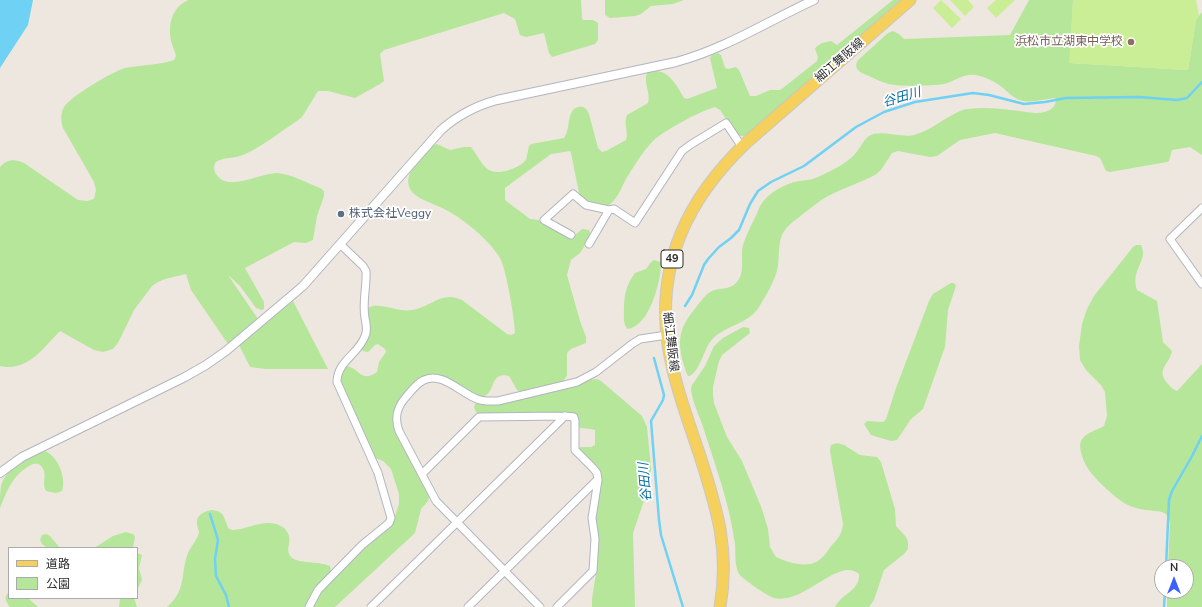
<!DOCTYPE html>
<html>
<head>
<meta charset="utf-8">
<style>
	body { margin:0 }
	#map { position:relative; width:1202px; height:607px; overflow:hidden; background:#eee7df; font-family:"Nunito Sans","Noto Sans JP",sans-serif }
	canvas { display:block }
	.legend { position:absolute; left:8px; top:547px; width:130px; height:52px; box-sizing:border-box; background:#fff; border:1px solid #ababab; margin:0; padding:5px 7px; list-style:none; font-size:12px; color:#2c2c2c }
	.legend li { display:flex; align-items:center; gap:8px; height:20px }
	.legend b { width:20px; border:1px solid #ababab }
	.north { position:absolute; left:1154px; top:559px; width:40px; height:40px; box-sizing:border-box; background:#fff; border:1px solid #ababab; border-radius:50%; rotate:0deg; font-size:11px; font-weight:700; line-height:16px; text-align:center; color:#2c2c2c }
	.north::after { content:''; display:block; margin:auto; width:14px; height:18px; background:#3b61ff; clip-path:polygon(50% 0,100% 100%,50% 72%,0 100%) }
</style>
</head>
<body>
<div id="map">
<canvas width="1202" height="607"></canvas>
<ul class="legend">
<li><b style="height:5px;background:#f6d05c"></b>道路</li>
<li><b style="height:11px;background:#b5e69a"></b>公園</li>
</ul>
<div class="north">N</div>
</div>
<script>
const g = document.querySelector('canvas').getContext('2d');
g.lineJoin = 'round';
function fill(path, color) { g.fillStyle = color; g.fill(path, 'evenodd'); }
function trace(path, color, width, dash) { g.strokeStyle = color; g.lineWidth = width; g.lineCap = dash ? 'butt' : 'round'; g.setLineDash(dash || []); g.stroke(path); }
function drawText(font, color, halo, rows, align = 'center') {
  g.font = font + ' "Nunito Sans","Noto Sans JP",sans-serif'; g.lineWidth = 3.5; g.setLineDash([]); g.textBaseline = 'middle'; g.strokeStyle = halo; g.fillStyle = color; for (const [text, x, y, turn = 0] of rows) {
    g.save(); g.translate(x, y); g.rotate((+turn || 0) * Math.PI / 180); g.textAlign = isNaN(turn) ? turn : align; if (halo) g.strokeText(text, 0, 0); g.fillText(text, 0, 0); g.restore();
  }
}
const green = new Path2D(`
	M188,0H581L582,18L583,20H593L598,23V40L595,44L552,57L549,53L544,33L526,37L520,35L515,19L504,13L384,50L380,54L384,81L380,84L355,98L328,91H318L302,117L297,121C281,131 258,150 240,156C233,158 221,158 216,162C213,166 214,170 216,174C228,193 259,173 277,173C291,174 307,183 320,188L324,191V196L317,216L313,240L306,243L294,242L245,268L264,302V309L262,310L256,308L240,286L228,275L258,319L228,344L191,290L186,274L165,279L158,282L152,286L134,310L118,343L113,349L103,352L94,350L60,331C42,349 28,372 0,366V167C8,159 14,159 24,163L78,200L87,201L94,199L96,190L94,182L63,128C61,121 60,114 64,107C71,96 112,72 125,68C141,65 159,65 174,60L176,56C175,51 173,48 172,44C167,27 171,8 188,0Z
	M605,0H684L673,4L651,6L641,14L635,16L610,18L605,15Z
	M893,0H901L748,134L744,136H738L720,110L715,107C700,111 665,130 653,141C643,151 634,166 626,179C621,188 617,201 607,206C596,206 584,203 579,193L571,153L570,151L551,154L505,188V200L530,219L539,220L569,237H573L582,229L589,230L591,236L580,253L571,260L567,275L580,321L586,337V343L571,349L567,353V375L563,382L521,392L517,390L509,376C487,371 498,397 479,397L437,375C427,382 408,392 399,400C393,406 393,416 393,424L429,497L428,501L421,509L415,533L335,607H313L321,592L364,547L393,522L399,504V494L391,469L383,461L375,458L340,382C340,376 342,370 346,366C359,367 361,384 377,372L379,362L386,352L385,349L378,344L375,345L368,352L363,351L362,349L368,308C379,301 398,313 412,310C431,307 442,290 462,300L507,334L511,335L515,333C515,321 506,268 500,258C490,241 464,219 446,210C437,205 420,200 413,193C407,187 407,178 411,171L432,146L437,144L450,150L464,147H471C476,153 480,162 486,168C496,177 518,169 526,160L529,146L531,144L564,138C571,130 566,108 579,107C584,106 587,109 589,114L598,148L602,152L606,151L626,140C629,132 623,123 627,115L648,103C651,93 643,83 647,73C666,65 676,84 684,98L687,99L717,88L710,58L712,55L718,53L721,55L725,68L728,69L736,67L739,70L750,96H756L770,90H780L783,88L817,61L818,57L815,49L816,47L822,43L831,41L837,45Z
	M1029,0H1073L1070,63L1188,70L1196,20L1202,12V155L1190,147L1172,150L1169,161L1167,162L1110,172L1106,171L1100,158L1096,156L995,133L960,140L937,156L930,157L898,151L892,153L881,170L875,175C860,183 843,188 828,196C819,201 811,208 803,214C797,219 790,223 785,230C776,241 781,261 776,274C772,286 765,297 759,307C748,325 723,325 710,342C704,350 698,376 688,376C685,371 684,364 682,359C677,334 682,325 697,306C701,301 705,295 710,292C721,286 731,292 739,279C745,269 740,256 743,245C747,232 755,219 760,206C767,194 781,186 794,182C802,180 810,181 818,177C830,171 845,165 854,155C860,149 863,140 869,136C879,129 901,138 914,135C930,131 944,118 960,111C978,104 1016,111 1036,113C1045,113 1056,110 1056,99L1054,98C1044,99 1034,103 1023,101C1014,99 1010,94 1003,88C996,82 986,77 976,75C964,73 955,81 944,84C931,86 902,87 889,84C880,82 872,77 864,74C857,71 854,67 858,60L888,33L893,31L899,34L904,39L1010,35Z
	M1136,245H1141C1149,261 1130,269 1137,290L1157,301L1163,342C1166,346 1169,347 1172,351C1169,365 1156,369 1167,383C1170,386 1172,389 1177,391L1180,388L1202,364V607H1167V591H1186V567H1168L1170,523C1169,517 1167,514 1162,512C1151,510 1138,510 1128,505C1118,501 1095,479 1089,470C1084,463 1076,445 1083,438C1086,433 1099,429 1104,426L1107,416L1105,392L1101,385L1086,370L1080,360L1079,346L1082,324L1087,309L1094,296L1133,247Z
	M654,260L660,262L661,266C660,284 649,327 627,329L625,325L624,321C624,302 623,289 635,273L646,269L651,262Z
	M951,283H954L956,286L948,310L945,347L924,406L923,409L911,419L897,440L891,441L871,435L864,424L867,421L883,422L886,419L896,388L929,301L933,294Z
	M293,301L328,369H266L250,367L239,345Z
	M743,327L749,328L750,333L722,355L719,361L713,387V395L714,403L727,437L742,461L762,509L768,529L770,547L776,557C787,562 804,568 816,562C822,559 827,552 831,546C838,539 842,534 843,524L830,451L831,445L837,443L844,445L860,455L877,457L881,462L895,509L896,526L906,537L908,542V549L904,554L884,570L874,600L869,607H835C842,593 860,591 859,574C838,556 805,605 774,598C767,596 743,579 739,574C734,564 736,554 735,544C733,532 731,520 728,508C721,480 711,452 702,424C698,413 692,400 691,389L692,385L705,366L714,346L723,338Z
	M597,379L601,381L642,416L647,427L651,468L650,483L633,533L635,607H592V599L596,573L598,544L595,518L600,472L596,466L578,449L581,447H591L595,445V430L591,429L580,428L576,415L570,413L482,415L476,412L474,407L475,404H478L579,384L589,380Z
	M44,451C57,454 67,478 62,491L56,493L46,491C41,483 48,475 42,467C38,462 34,463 29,466C12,476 7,491 0,508C0,501 0,493 1,486C5,470 28,455 44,451Z
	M211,510C226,511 223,518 229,529L233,530C250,529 268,516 284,528C286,530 288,533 289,536C291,543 285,550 291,557C298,564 320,561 330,566L331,571L329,575L306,607H167C187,590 180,574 188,553C191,546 197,540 199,533C199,530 197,527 197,524C196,515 203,512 211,510Z
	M126,532L133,534L135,537L133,548H94L113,536Z
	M46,534L50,536L60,548H47L42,544L40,540L42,535Z
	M137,553L142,555L139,568L142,580L137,590Z
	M9,592V598H28L38,607H10C6,602 3,597 9,592Z
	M120,598H134L137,607H119Z`);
const pitch = new Path2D(`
	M941,0L961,19L952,28L933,8Z
	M950,0H968L974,7L965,16Z
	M996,0H1015L996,18L987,8Z
	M1073,0H1196L1199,16L1196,20L1188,70L1069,63Z`);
const water = new Path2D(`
	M0,0H33L28,25L0,68Z`);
const stream = new Path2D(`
	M685,306L692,295L704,265L708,259L719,247L731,238L739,230L750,204L758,191L771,182L804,166L856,127L884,112L915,102L973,93L989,95L1024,104L1045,102L1066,98L1139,97L1177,100L1187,98L1202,82
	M654,358L664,395L663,400L651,421L659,520L661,535L683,607
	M210,514L218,540L215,559L216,576L226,595L229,607
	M1166,567L1169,500L1172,491L1191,458L1202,436
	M1164,607L1165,591`);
const minor = new Path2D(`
	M1202,208L1170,239L1202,284
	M571,235L544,220L573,194L586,205L609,210
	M589,244L609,210L614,209L635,223L682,151L690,145L726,123L742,147
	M422,474L479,417L565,416L574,417L575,421V450L593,468L597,473L598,480L592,518L595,539L593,571L557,607
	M309,607L318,590L362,545L389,523L391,518L378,473L337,382C337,361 359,354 365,336C368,330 366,324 365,318C362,302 367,287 366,271L363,266L341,245
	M371,607L565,416
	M468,607L597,480
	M540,607L436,501L399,431C394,417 397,407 406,397C411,391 417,383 424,380C441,371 461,393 477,399C484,402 491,401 498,401L577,382L596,372L632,344L640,339L667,335`);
const tertiary = new Path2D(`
	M0,473L22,457L185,377L206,365L226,351L303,286L441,130C458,115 475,106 497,100L676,62C725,49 768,21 814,0`);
const primary = new Path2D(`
	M720,607C730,550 717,509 700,456C688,420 674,383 668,345C656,263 688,198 747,142L910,0`);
const markers = [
	[1131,42,4,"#8d6e63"],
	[341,214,4,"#5c6f8a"]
];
const shields = [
	[672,259,22]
];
const shieldNames = [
	["49",672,259]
];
const educationNames = [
	["浜松市立湖東中学校",1123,42]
];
const streetNames = [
	["細江舞阪線",840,61,-41],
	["細江舞阪線",670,342,83]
];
const serviceNames = [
	["株式会社Veggy",349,214]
];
const waterNames = [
	["谷田川",902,98,-16],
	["谷田川",646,482,-95]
];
fill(green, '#b5e69a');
fill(pitch, '#c9ee95');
fill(water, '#6fd1f3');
trace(stream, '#6fd1f3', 2.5);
trace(minor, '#b2b5c0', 9);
trace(tertiary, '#b2b5c0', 10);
trace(primary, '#c8c8c8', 13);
trace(minor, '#fff', 7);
trace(tertiary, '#fff', 8);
trace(primary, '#f6d05c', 11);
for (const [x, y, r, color] of markers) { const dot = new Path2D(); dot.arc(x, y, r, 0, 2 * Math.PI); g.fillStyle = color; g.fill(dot); trace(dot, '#fff', 1.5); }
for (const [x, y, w] of shields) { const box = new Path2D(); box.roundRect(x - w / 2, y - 9, w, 18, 3); g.fillStyle = '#fff'; g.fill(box); trace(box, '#2c2c2c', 1); }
drawText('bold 11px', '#2c2c2c', null, shieldNames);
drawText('12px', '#785e54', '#fff', educationNames, 'right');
drawText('12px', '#2c2c2c', '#fff', streetNames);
drawText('12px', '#4e5e75', '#fff', serviceNames, 'left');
drawText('italic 13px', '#0970a4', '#fff', waterNames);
</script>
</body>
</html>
